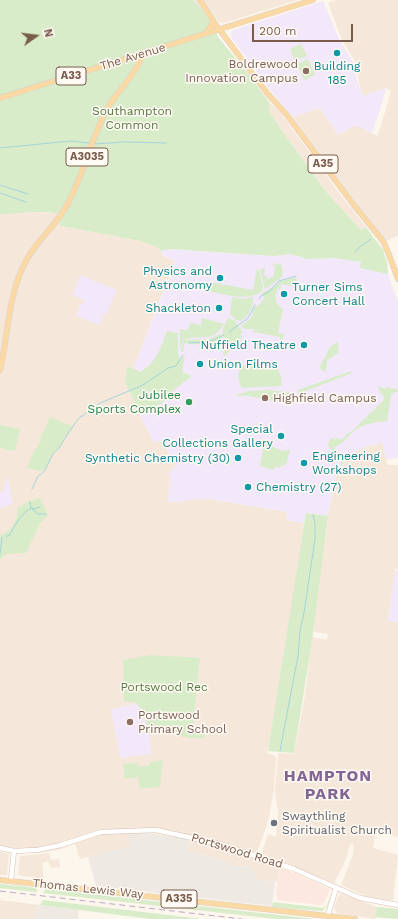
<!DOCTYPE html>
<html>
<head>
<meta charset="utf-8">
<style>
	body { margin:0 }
	#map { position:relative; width:398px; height:919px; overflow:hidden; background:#fdf6ec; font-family:"Work Sans",sans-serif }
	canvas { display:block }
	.north { position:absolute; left:16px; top:16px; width:40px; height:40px; -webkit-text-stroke:3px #fffaf3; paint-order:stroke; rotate:76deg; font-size:11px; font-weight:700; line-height:16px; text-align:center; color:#7a5c4d }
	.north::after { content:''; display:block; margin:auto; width:14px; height:18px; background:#7a5c4d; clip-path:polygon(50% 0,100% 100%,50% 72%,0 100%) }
	.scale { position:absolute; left:252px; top:24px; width:101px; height:18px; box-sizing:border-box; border:2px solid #7a5c4d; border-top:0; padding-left:5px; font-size:12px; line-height:14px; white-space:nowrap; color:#7a5c4d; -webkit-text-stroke:3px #fffaf3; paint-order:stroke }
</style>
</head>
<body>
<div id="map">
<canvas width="398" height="919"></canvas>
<div class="north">N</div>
<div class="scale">200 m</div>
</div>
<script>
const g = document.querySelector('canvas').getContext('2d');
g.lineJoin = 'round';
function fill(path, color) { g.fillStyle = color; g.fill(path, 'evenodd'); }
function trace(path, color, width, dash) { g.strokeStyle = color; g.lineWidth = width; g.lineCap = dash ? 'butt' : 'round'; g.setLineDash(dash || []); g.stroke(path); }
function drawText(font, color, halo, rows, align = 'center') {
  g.font = font + ' "Work Sans",sans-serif'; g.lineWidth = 3; g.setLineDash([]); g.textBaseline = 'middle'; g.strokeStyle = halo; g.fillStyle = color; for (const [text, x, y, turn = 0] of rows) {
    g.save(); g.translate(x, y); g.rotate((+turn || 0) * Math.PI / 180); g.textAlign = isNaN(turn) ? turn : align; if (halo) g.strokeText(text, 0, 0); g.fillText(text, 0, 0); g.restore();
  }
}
const residential = new Path2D(`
	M193,0H298L224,23L219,22L207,6L202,9Z
	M336,0H398V237L397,236L387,241L346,190L309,141L293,117L320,108L338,135L356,125L377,136L382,122L391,91L386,88L363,96L359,83L356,63L342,40L328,3Z
	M269,102L279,111L339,193L366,227L361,230L327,193L278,125L269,110Z
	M36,212L59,213L65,215L61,226L140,241L157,247L162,251V254L163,256L175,261L133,369L128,367L141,415L140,416L154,442L160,440L177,465L170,476L168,502H177L195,499H209L287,512L286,520L304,523L286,657L267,753L276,756L274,790L268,822L255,858L278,866L277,882L255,879L247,867L236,866L209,856L188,851L189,839L162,834L147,833L130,835L129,847L101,853L80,859L75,844L61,849L37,853L0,845V214Z
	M383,443L386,460L388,465H398V569H396L388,620L398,622V837L376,831L373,848L398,855L393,901L368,897L341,885L353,854L354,845L350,844L345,862L334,883L261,854L268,834L276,837L278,813L275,791L278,753L294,754L305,695L312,637L327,640L328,634L314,632V620L323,541L326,538L328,516L336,476L345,460L352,453L371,445Z
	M0,852L9,854L7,875H0Z
	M49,853L51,860L59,859L60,867L51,868L48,861L42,863L44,879L18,875L20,856Z
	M340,893L377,907L375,919L337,913L334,907Z
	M0,900L40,905L33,919H0Z`);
const commercial = new Path2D(`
	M278,866L330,889L323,905H319L278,900L276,898Z`);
const industrial = new Path2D(`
	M147,833L189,839L188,851L208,856L236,866L247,867L256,872V879L275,882L272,906L96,886L88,857L101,853L129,847V835Z
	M40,905L79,910L78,919H33Z`);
const education = new Path2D(`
	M323,1L340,41L353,62L357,80L363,96L386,88L381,107L372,133L356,125L338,135L320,108L293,117L270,90L231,37V32L233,30Z
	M168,249L274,256L291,254L307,259L334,258L361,262H387L388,274L398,302V458L386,460L383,443L371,445L352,453L345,460L336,476L328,516L306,513L304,523L286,520L287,512L209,499H195L177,502H168L170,476L168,473L177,465L160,440L154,443L140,416L141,415L125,382L127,366L133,369L174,266L175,261L161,254L162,251Z
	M80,275L117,290L106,315L104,314L99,325L76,316L81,303L84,304L85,301L72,295Z
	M7,478L8,479L13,504L0,508V492H2Z
	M395,571H398V622L388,621Z
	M136,704L143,711L149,733L152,754L120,758L111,709Z`);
const green = new Path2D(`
	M0,0H193L202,9L214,27L218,37L249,75L269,102V110L278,125L327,193L361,230L366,227L383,250L387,262L388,274L360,268L361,262L334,258L307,259L291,254L274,256L185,250C177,250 170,248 162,251L157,247L140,241L61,226L59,223L64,215C46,209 20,214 0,214Z
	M301,44L307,56L295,61L290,49Z
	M308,59L315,75L304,80L297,64Z
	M272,263L276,266V264L281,263L283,273L281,278L265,289L260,270L265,267L264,276H267V279H270V277H273L275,267L273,266Z
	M257,269L259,270L263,290C251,303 223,294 208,291L210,282L253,290Z
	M297,277L295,283H291V286L281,284L280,290L277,289C275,299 274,303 283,309L278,333L284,334L283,339L280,340V337L254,332L253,329H244L241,326L251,318L254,308L260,304L265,297L260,295L281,281Z
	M232,297L242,299L253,297C254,307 249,315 241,321L236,320L230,314Z
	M202,318L224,324C211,345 202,333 183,340L180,351V329L188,330L190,323L201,325Z
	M228,318L234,320L242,331L240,343L224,356L223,354L225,343L222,331Z
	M167,331L178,333V354L180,357L178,363L185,355L182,372L192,376L175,389L162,403L141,415L125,382L127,366L140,372C156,363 161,348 167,331Z
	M221,333L223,344L211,342L210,344L204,343L203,345L185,343L183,352H181L183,342L184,340L210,339Z
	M338,342L339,348H338V354L332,356L333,357L327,360L326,371L325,372L319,368L331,346Z
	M251,362L277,368L281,376L282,386L242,388C235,375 238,368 251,362Z
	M351,371L352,373L298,394V390Z
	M378,386L385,389L386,387L398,390V392H395L391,395L387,421C376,422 362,424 354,431C347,437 343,444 334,447L345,460L341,466V461L333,459L332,450L328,446L329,441L333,437L334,440L338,438L339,440L346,437L345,435L352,431L384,400V397L380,393Z
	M267,390L289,392L291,397C275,407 255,394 238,396L236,395L249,391Z
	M50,417L72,426L59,447L50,458L49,463L45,470L40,471L27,468L34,451L41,441L40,439Z
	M0,425L20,429L15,451L0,448Z
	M264,443C273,445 280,453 290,450L286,465H282L280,468H278L275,467L273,470L260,466Z
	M40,498L48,515L40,524L26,553L6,554L0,559V536C11,530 19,521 17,508L29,501Z
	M306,513L328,516L312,641L294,753L268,751Z
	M150,655L200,658L192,732H205V738H191L165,733H149L143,711L135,702L124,701L123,660Z
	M163,760L160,787L140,789L138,777L125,779L123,764L137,763L138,767L150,765V762Z
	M0,884L37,888V892L0,888Z
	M46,889L314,919H277L43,893Z
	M331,893L328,905L322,911L272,907L273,902L323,908L327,905Z
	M43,900L201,919H151L40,905Z
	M377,907L398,909V919L375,917Z`);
const stream = new Path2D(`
	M95,144L124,142L166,143
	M0,148L71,141L89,143
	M0,185L28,194
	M0,193L26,202
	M355,252L361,246L371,239
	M259,299L261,296L270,291L279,281L296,276
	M229,332L248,318L255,305
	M189,343L208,342L209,341L214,340L224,335
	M32,489L38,476C46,472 47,465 51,458C52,454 56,451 59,448C66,437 72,426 81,416H83L89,409L92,411L98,404L143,385L168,368L176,366L183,355
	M31,508L34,509L40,507
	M32,509L38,514H46
	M6,536H9C15,526 21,513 31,508L30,502
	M0,554L2,537
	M280,751L298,656L300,631L304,613L315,539V523L313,515`);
const secondary = new Path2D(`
	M0,848L14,851L37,850L61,845L101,832L156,830L220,844L294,869L360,898L398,905
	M11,880L14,851
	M328,915L336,888`);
const primary = new Path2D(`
	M200,0L216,25L267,93L286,114L353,204L383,241L388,252L398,279
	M205,34L211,26L213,20
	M0,98L313,0
	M0,370C9,332 7,297 26,261C36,241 56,226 67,205C84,174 91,138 108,107C117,92 139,71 142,54
	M0,880L355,919`);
const rail = new Path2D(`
	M0,891L242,919`);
const markers = [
	[337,53,4,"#0f9aa8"],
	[306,71,4,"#8d6e63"],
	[220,278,4,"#0f9aa8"],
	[284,294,4,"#0f9aa8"],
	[219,308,4,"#0f9aa8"],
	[304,345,4,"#0f9aa8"],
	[200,364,4,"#0f9aa8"],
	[265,398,4,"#8d6e63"],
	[189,402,4,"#2e9e5b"],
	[281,436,4,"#0f9aa8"],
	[238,458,4,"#0f9aa8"],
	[304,463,4,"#0f9aa8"],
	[248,487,4,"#0f9aa8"],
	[130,722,4,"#8d6e63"],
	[274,823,4,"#6b7280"]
];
const shields = [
	[71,76,30],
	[87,157,42],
	[323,164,30],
	[179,899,36]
];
const shieldNames = [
	["A33",71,76],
	["A3035",87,157],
	["A35",323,164],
	["A335",179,899]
];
const streetNames = [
	["The Avenue",133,57,-17],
	["Portswood Road",237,851,17],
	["Thomas Lewis Way",88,889,6]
];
const educationNames = [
	["Boldrewood",298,64,"right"],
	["Innovation Campus",298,78,"right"],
	["Highfield Campus",273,398],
	["Portswood",138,715],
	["Primary School",138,729]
];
const cultureNames = [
	["Building",337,66,"center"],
	["185",337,80,"center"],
	["Physics and",212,271],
	["Astronomy",212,285],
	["Turner Sims",292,287,"left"],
	["Concert Hall",292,301,"left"],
	["Shackleton",211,308],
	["Nuffield Theatre",296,345],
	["Union Films",208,364,"left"],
	["Special",273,429],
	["Collections Gallery",273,443],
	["Engineering",312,456,"left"],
	["Workshops",312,470,"left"],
	["Synthetic Chemistry (30)",230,458],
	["Chemistry (27)",256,487,"left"]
];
const parkNames = [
	["Southampton",132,111],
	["Common",132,125],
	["Portswood Rec",164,687]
];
const leisureNames = [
	["Jubilee",181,395],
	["Sports Complex",181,409]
];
const worshipNames = [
	["Swaythling",282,816],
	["Spiritualist Church",282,830]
];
const districtNames = [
	["HAMPTON",328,776],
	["PARK",328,794]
];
fill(residential, '#f5e8da');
fill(commercial, '#fde8e0');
fill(industrial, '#efe9e4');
fill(education, '#f3e8fa');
fill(green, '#d8ecc9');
trace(stream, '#a5d3da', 1);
trace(secondary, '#d6c0b0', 5.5);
trace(primary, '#dad1cd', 6);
trace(secondary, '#fff', 4.5);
trace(primary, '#fbd9a5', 5);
trace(rail, '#b9a8c9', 1, [6, 4]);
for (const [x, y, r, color] of markers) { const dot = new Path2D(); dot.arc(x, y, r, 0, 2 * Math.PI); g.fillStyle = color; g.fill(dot); trace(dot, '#fffaf3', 1.5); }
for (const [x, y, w] of shields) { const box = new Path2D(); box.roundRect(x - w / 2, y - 9, w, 18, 3); g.fillStyle = '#fffaf3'; g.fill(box); trace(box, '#7a5c4d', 1); }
drawText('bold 11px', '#7a5c4d', null, shieldNames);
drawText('12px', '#7a5c4d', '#fffaf3', streetNames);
drawText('12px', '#785e54', '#fffaf3', educationNames, 'left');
drawText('12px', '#0d838f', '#fffaf3', cultureNames, 'right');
drawText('12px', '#537a41', '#fffaf3', parkNames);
drawText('12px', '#27864d', '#fffaf3', leisureNames, 'right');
drawText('12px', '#5b616d', '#fffaf3', worshipNames, 'left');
g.letterSpacing = '1px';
drawText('bold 16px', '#846695', '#fffaf3', districtNames);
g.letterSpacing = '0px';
</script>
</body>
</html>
